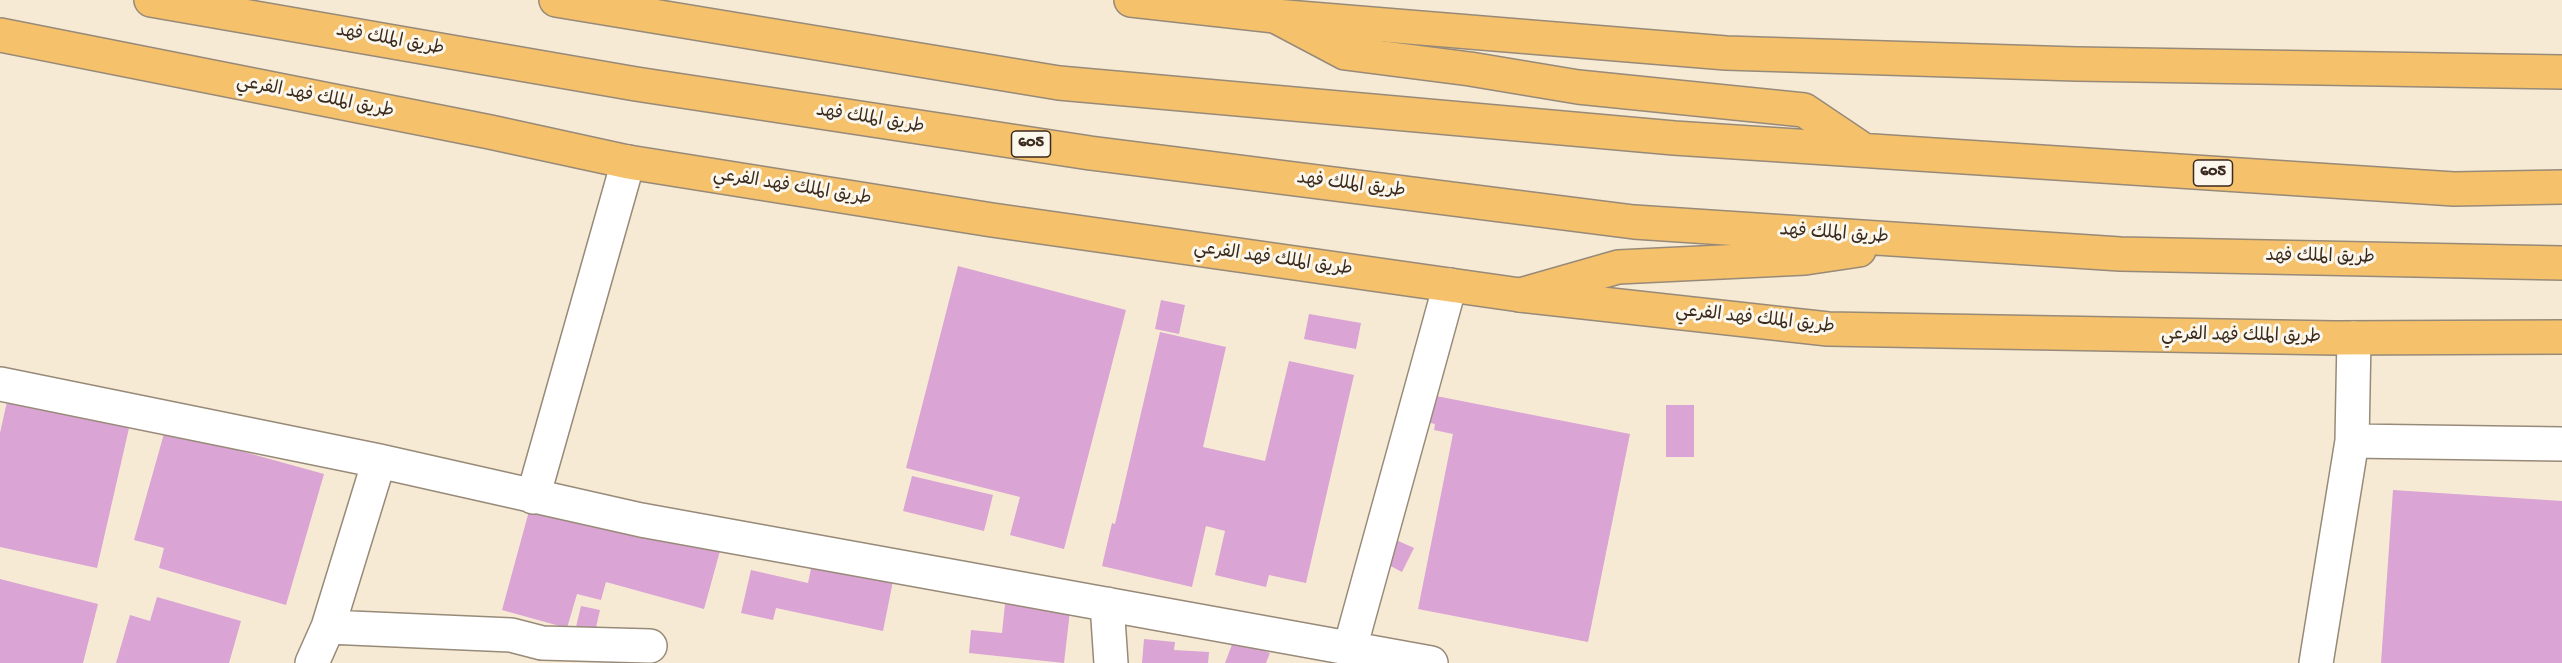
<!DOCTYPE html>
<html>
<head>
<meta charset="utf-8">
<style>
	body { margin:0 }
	canvas { display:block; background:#f6ead4 }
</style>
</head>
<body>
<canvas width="2562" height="663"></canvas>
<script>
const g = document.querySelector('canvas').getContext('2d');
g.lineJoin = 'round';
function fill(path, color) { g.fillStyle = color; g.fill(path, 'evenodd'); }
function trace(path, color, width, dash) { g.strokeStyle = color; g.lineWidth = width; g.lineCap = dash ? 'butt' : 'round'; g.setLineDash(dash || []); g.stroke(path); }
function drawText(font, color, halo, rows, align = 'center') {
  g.font = font + ' "Gochi Hand","Playpen Sans Arabic",sans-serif'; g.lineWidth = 6; g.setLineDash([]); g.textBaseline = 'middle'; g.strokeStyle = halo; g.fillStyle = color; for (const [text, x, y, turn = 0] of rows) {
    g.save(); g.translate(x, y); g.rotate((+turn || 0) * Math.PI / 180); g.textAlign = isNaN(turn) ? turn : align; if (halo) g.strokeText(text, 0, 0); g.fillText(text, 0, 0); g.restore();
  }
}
const building = new Path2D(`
	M958,266L1126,310L1064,549L1010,535L1020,497L906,468Z
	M1161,300L1185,305L1179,334L1155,329Z
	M1309,314L1361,323L1356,349L1304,339Z
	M1160,332L1226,347L1203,447L1265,461L1289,361L1354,375L1306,583L1269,575L1266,587L1215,575L1225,531L1206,526L1192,587L1102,566L1112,523L1115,524Z
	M10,388L132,415L97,568L0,547V433Z
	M1431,395L1630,434L1588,642L1418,609L1453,434L1434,430L1435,424L1426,422Z
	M1666,405H1694V457H1666Z
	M165,430L324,474L286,605L159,568L164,548L134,540Z
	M912,476L993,495L984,531L903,511Z
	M2393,490L2562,501V663H2381Z
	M532,500L720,551L704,609L606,582L601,600L577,594L567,628L502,610Z
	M1394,539L1414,548L1402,572L1383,562Z
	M812,564L893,581L883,631L776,608L773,620L741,613L751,570L808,583Z
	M0,579L98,604L83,663H0Z
	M157,597L241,621L229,663H116L130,615L150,621Z
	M1005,604L1070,611L1064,663L969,653L971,630L1002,633Z
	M581,606L600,610L594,636L575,631Z
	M1144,639L1175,642L1174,650L1209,652L1208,663H1142Z
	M1234,639L1270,653L1266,663H1225Z`);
const minor = new Path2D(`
	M0,384L379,461L641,520L1431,663
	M2352,441L2562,444
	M533,497L628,162
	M1107,604L1111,663
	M328,627L511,635L542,643L650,646
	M1350,648L1450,285
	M312,663L328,627L379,461
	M2316,663L2352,441L2354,338`);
const major = new Path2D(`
	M1131,0L1275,16L1726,53L2076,64L2562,72
	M0,35L490,132L628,162L992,220L1520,295L1828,329L2335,338L2562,337`);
const highway = new Path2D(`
	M151,0L636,84L1090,153L1634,222L2120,254L2562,263
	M556,0L1059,83L1674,138L2454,189L2562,187
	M1275,16L1345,53L1470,69L1578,87L1804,110L1862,149
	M1520,295L1618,267L1805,258L1859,250`);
const shields = [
	[1031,144,39],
	[2213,173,39]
];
const shieldNames = [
	["605",1031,144],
	["605",2213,173]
];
const streetNames = [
	["طريق الملك فهد",390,41,10],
	["طريق الملك فهد الفرعي",315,98,11],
	["طريق الملك فهد",870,120,9],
	["طريق الملك فهد",1351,186,7],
	["طريق الملك فهد الفرعي",792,188,9],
	["طريق الملك فهد",1834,235,4],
	["طريق الملك فهد",2320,258,1],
	["طريق الملك فهد الفرعي",1273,260,8],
	["طريق الملك فهد الفرعي",1755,320,6],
	["طريق الملك فهد الفرعي",2241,337,1]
];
fill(building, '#daa4d5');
trace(minor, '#988a79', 36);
trace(major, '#988a79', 36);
trace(highway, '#988a79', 36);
trace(minor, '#fff', 33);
trace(major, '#f5c16b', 33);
trace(highway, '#f5c16b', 33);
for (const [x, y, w] of shields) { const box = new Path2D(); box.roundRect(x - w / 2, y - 13, w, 26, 4.5); g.fillStyle = '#fbf7ec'; g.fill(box); trace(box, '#3b2a1e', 1.5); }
drawText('bold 16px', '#3b2a1e', null, shieldNames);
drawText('18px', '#3b2a1e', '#fbf7ec', streetNames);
</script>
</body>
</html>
